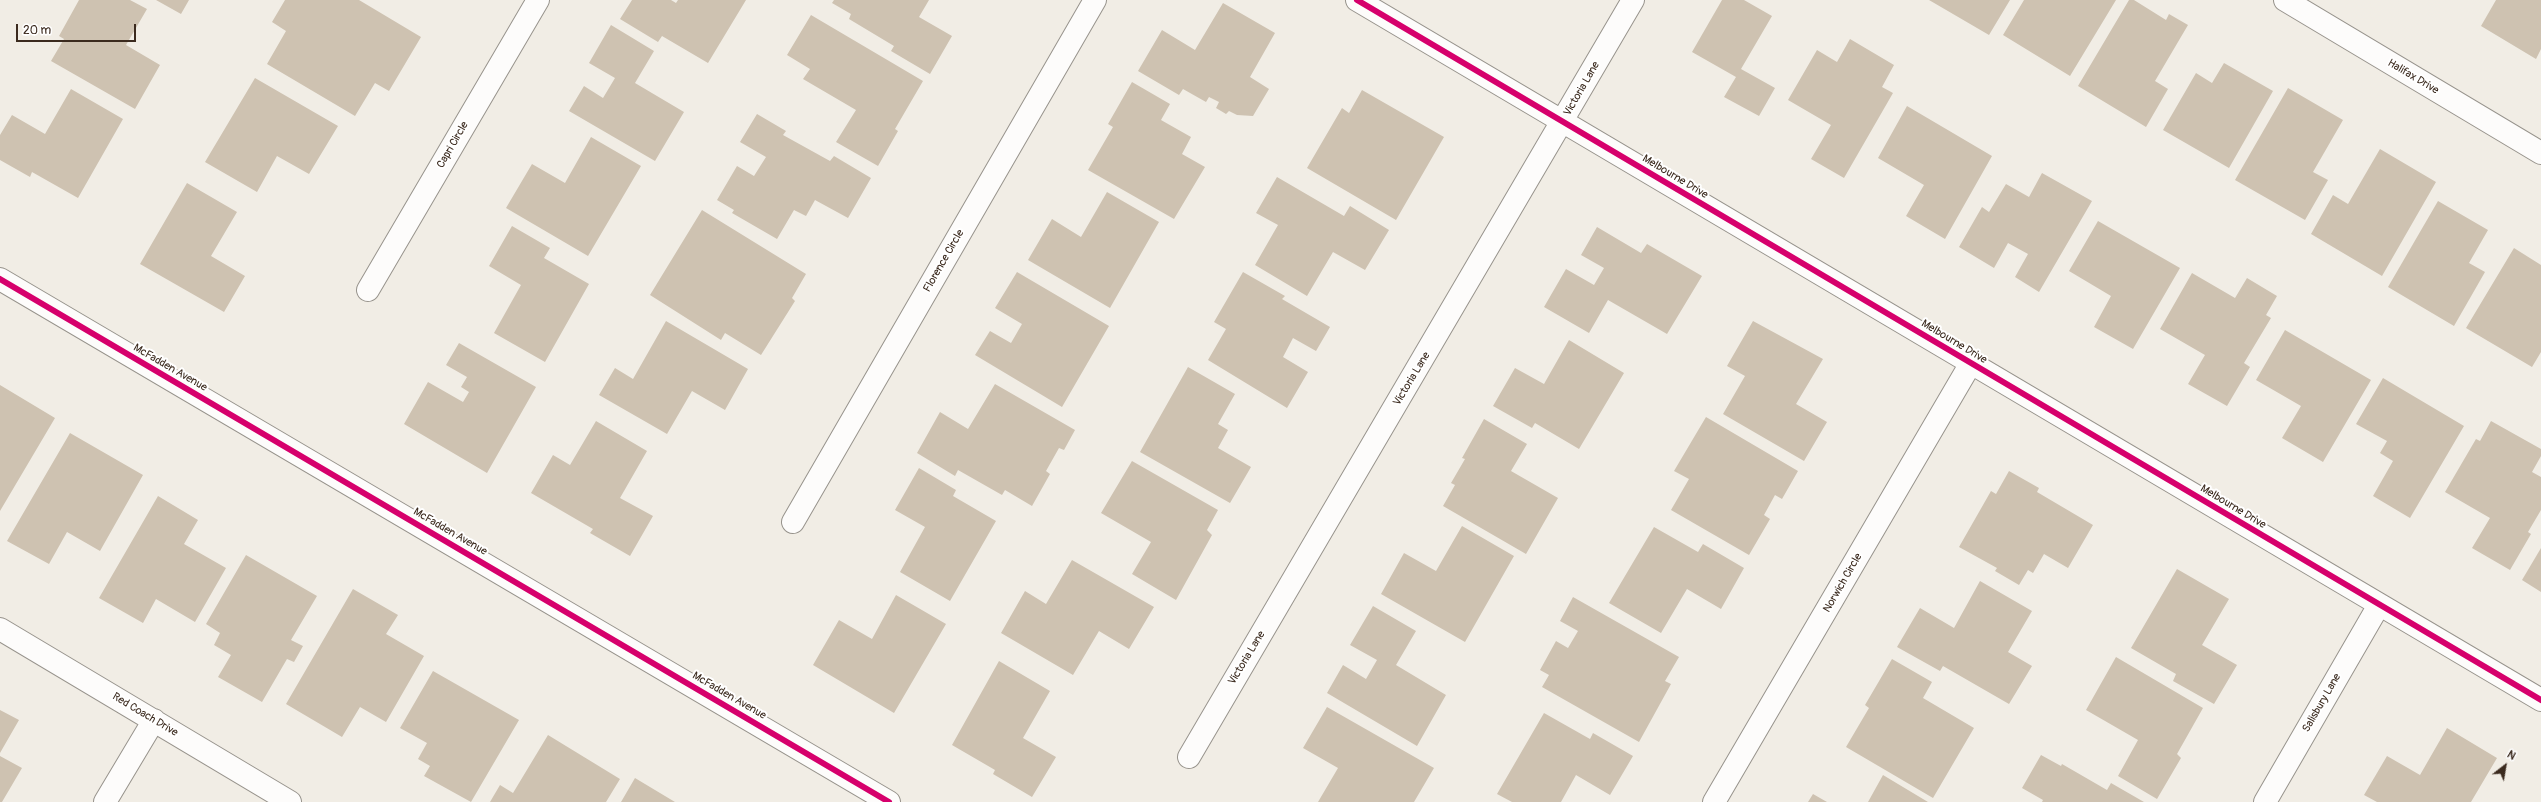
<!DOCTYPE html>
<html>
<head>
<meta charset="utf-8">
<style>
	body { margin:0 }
	#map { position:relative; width:2541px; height:802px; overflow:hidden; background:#f1ede5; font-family:Pangolin,sans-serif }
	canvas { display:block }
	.north { position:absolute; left:2485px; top:746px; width:40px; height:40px; -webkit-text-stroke:3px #fff; paint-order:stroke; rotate:31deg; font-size:11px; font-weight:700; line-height:16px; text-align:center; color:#3b2a1e }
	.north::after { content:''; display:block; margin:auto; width:14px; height:18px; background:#3b2a1e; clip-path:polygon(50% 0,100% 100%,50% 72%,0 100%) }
	.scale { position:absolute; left:16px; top:24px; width:120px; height:18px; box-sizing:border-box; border:2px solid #3b2a1e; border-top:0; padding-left:5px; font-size:12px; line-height:14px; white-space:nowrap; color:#3b2a1e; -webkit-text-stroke:3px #fff; paint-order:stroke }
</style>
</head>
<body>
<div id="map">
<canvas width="2541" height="802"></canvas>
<div class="north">N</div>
<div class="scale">20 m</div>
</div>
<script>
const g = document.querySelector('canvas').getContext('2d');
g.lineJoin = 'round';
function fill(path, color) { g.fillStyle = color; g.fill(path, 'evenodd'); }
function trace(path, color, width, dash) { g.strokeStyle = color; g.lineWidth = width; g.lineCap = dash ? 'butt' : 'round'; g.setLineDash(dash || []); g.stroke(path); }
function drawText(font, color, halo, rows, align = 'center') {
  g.font = font + ' Pangolin,sans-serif'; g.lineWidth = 4; g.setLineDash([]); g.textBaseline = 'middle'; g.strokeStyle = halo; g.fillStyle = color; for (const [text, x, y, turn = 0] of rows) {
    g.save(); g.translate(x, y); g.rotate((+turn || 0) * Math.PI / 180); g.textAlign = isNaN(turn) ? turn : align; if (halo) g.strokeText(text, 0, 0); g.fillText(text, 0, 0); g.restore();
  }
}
const building = new Path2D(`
	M79,0H130L147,9L126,45L160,65L135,109L51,61L64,39L59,36Z
	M156,0H189L181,14Z
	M285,0H359L421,37L389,91L375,83L355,116L267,64L286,31L272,22Z
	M632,0H671L676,3L678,0H746L708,63L662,36L658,42L620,19Z
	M834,0H929L919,17L952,36L930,74L891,51L894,46L849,19L851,14L832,3Z
	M1722,0H1744L1772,16L1741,69L1775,88L1759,116L1724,97L1736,77L1692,52Z
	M1929,0H2010L1989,35Z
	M2024,0H2116L2070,76L2003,35Z
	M2129,0H2134L2166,20L2169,14L2188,25L2155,81L2168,89L2146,127L2078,86Z
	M2496,0H2541V49L2536,59L2481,26Z
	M1223,3L1275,33L1250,77L1269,89L1253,116L1237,115L1229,111L1226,114L1216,108L1219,102L1209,97L1206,102L1183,89L1179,95L1138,71L1162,30L1195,50Z
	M811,15L923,81L895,129L898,131L878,166L836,142L856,110L803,79L810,69L787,55Z
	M611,25L654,51L635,83L684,112L655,161L569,111L584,86L603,98L615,78L589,63Z
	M1850,39L1894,65L1882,87L1893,93L1844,178L1811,159L1831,125L1788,100L1817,50L1837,62Z
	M2224,63L2273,91L2229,168L2163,130L2196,73L2212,83Z
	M255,78L338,126L309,174L277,156L257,192L205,162Z
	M1132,82L1170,104L1161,120L1191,137L1182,154L1205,167L1174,219L1088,170L1113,127L1108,124Z
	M2288,88L2343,120L2313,172L2328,180L2305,220L2235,180Z
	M71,89L123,119L78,198L32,172L30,177L0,160V135L12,115L45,134Z
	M1362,90L1444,137L1396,220L1307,168L1342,108L1349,113Z
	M1907,106L1992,156L1945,239L1906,216L1924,185L1878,158Z
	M757,114L786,131L783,135L830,161L834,156L871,178L848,218L815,200L806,216L794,210L777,239L732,213L734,210L717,200L737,166L754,176L766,157L740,142Z
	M591,137L641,166L588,256L506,208L532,164L565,183Z
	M2380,149L2436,182L2382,276L2311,234L2333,195L2348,204Z
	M2042,173L2092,201L2039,292L2015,277L2028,254L2008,243L1994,268L1959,247L1982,207L1989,212L2006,184L2029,197Z
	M1277,177L1344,216L1350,206L1389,230L1365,270L1333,252L1307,296L1255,265L1278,225L1256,213Z
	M187,183L237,212L211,256L245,276L224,312L140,264Z
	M1107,192L1159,222L1110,308L1028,260L1052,219L1081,237Z
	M2438,201L2488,230L2469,263L2485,272L2454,326L2388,287Z
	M702,210L806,274L792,298L795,301L761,355L725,333L721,340L650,295Z
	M2098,221L2180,268L2133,349L2094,327L2111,296L2069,271Z
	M512,226L550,248L544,258L589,284L545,362L494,333L521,285L489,266Z
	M1597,227L1641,253L1647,244L1702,276L1667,334L1608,300L1589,333L1544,307L1566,269L1594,285L1604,268L1581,255Z
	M2514,248L2541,265V352L2532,367L2466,328Z
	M1017,272L1109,326L1062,407L975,355L990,331L1011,343L1022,324L995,308Z
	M1243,272L1285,296L1282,299L1330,327L1316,351L1293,338L1283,357L1308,372L1287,408L1208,360L1226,329L1214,322Z
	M2192,273L2235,298L2247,278L2277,296L2266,315L2271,318L2244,363L2250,367L2227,406L2188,384L2205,355L2160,329Z
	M666,321L748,369L725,410L692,391L667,434L599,395L615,368L633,379Z
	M1753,321L1823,359L1796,404L1827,422L1804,461L1723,414L1745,376L1727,366Z
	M2285,330L2371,380L2323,462L2282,438L2301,406L2256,380Z
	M1569,340L1624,373L1579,449L1535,423L1532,428L1493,406L1515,368L1544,384Z
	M459,343L536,387L487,473L404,424L428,382L463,402L469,392L461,387L467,377L446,365Z
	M1188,367L1235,394L1218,424L1228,430L1218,448L1251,467L1230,503L1140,452Z
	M2383,378L2464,426L2410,518L2373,496L2393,461L2380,453L2387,441L2356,424Z
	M995,384L1075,430L1064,450L1059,448L1046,471L1050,474L1032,506L1005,490L1002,495L958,470L955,476L917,453L940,412L968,429Z
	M0,385L55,418L0,511Z
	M1706,417L1798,471L1782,499L1775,495L1764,515L1770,519L1749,555L1671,510L1689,479L1674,471Z
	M1484,419L1527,444L1511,471L1558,498L1526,554L1443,506L1455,485L1451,483L1465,459L1462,458Z
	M596,421L647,451L620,498L653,516L630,556L590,533L593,529L531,493L553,455L570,465Z
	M2491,421L2541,449V456L2532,472L2541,477V510L2528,532L2531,534L2510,570L2472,548L2490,518L2445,492L2476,439L2480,441Z
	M70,433L143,475L100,551L67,532L49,564L7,541Z
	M1132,461L1218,510L1207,530L1212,535L1176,600L1132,574L1151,542L1101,513Z
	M919,468L956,490L953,496L996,521L950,601L900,572L925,527L895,510Z
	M2009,471L2039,488L2037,492L2093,525L2068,568L2044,554L2033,573L2028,570L2019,585L1995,571L1997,568L1959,547L1991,491L1996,494Z
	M158,496L198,520L184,544L226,568L195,622L156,599L143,623L99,598Z
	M1462,526L1514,556L1465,642L1381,594L1404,553L1436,571Z
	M1654,527L1698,552L1703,544L1744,568L1721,609L1687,589L1661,633L1609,603Z
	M2541,548V592L2522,580Z
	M246,555L317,596L291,640L303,646L294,662L287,659L262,702L218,677L231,655L214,645L220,633L206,624Z
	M1072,560L1154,607L1129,649L1099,631L1073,675L1001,633L1025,591L1046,604Z
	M2177,569L2229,599L2202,645L2237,665L2214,704L2173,681L2176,674L2131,648Z
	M1980,581L2032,611L2008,652L2032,666L2009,704L1943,666L1940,671L1897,647L1920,608L1954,628Z
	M353,589L398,615L386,634L424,656L386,722L360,707L342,737L286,704Z
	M896,595L946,624L894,713L813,665L839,620L872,639Z
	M1573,597L1679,657L1665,681L1671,684L1639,742L1542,687L1549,675L1540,670L1556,641L1568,648L1578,631L1560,621Z
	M1373,606L1416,631L1396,665L1446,695L1417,746L1327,693L1343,665L1366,679L1377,660L1350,645Z
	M2116,657L2203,708L2177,754L2181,758L2157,799L2118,776L2138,740L2086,710Z
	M1892,659L1932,682L1923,698L1974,728L1933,798L1846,747L1869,708L1865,705Z
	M999,661L1050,691L1023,738L1056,757L1032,797L993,774L995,770L952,745Z
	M433,671L519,720L471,802L424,776L430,766L418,759L427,743L400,728Z
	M1327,707L1434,768L1414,802H1318L1338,768L1303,748Z
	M0,710L19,720L0,753Z
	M1544,713L1590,739L1593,733L1633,756L1610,795L1576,775L1561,802H1512L1497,794Z
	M2447,728L2497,758L2471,802H2377L2364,795L2387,756L2420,775Z
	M548,735L620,779L606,802H490L500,785L513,793Z
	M2041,755L2061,766L2062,764L2107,790L2111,783L2144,802H2042L2043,800L2022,788Z
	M0,756L22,768L2,802H0Z
	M1883,775L1928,802H1868Z
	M635,778L675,802H621Z
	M1813,794L1827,802H1808Z`);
const minor = new Path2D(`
	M1357,0L2541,700
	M2285,0L2541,153
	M368,290L538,0
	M793,522L1095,0
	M0,629L290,802
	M1189,757L1633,0
	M105,802L154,720
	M1714,802L1971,363
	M2265,802L2379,605`);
const tertiary = new Path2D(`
	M0,279L889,802`);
const cycleway = new Path2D(`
	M1357,0L2541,700
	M0,279L889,802`);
const streetNames = [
	["Halifax Drive",2413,77,31],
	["Victoria Lane",1582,89,-60],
	["Capri Circle",453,145,-60],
	["Melbourne Drive",1675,177,31],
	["Florence Circle",944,261,-60],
	["Melbourne Drive",1954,342,31],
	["McFadden Avenue",170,368,30],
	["Victoria Lane",1412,379,-59],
	["Melbourne Drive",2233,507,31],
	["McFadden Avenue",450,532,30],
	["Norwich Circle",1843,583,-60],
	["Victoria Lane",1247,658,-59],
	["McFadden Avenue",729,696,30],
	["Salisbury Lane",2322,703,-60],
	["Red Coach Drive",145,715,31]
];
fill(building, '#cec2b1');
trace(minor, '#97938c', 24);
trace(tertiary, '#97938c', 24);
trace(minor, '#fdfcfb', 22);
trace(tertiary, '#fdfcfb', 22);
trace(cycleway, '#d6006c', 6);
drawText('11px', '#3b2a1e', '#fff', streetNames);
</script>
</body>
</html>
